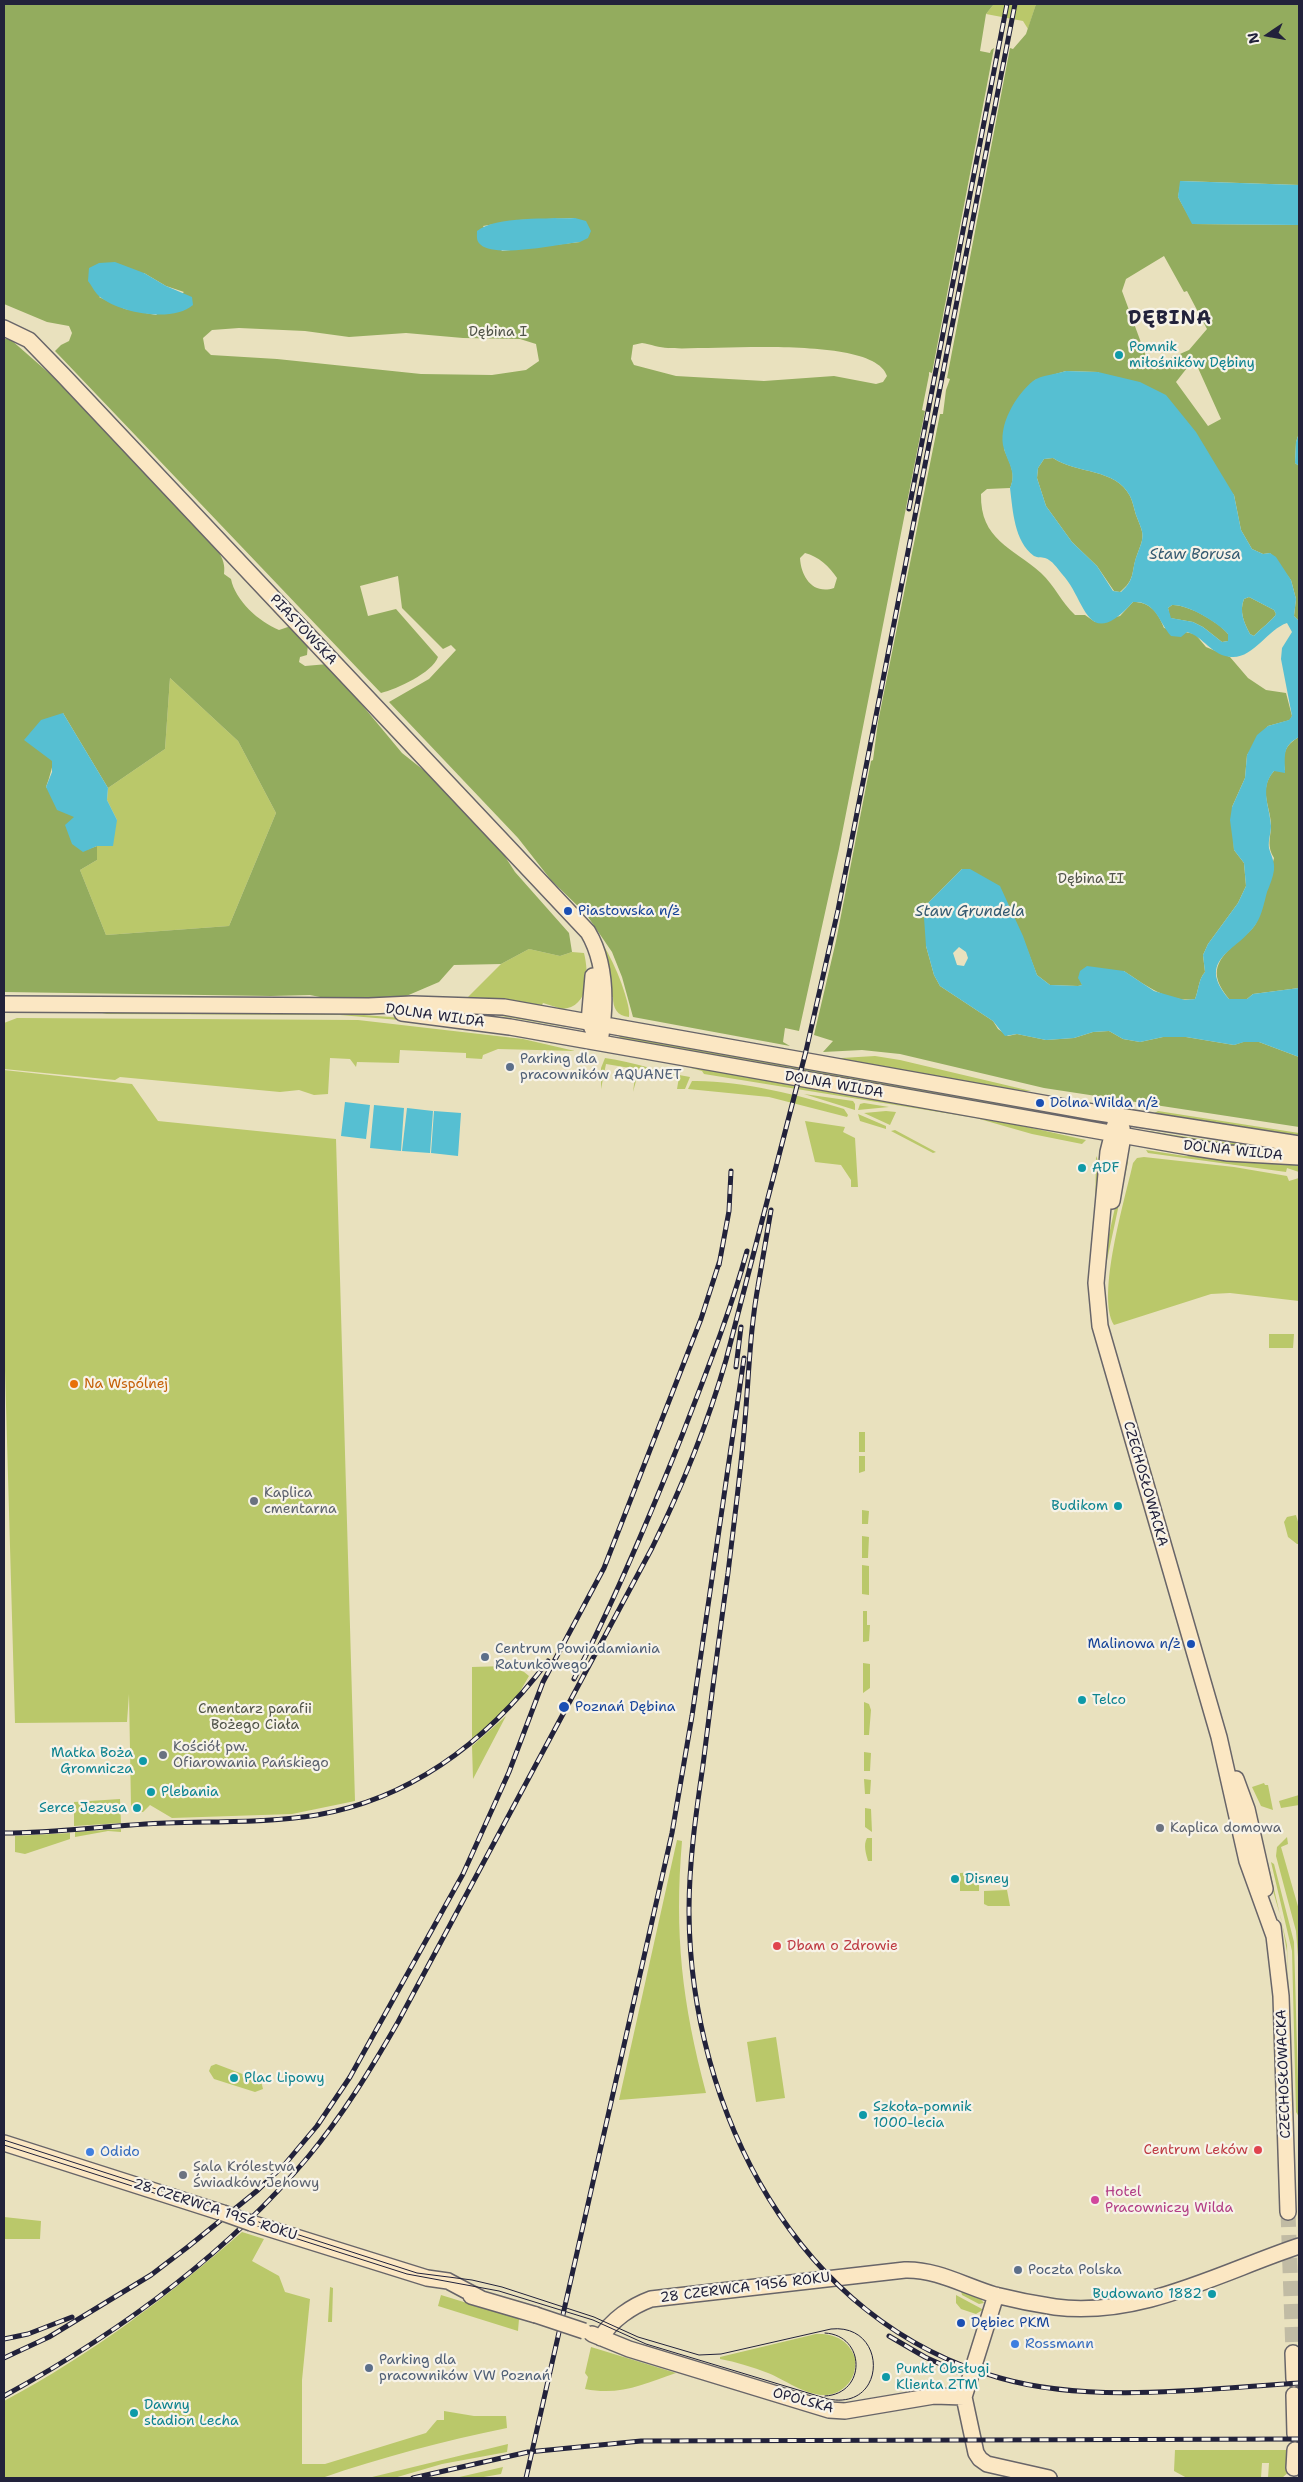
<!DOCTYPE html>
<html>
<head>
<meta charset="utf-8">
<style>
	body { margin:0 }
	#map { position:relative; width:1303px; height:2482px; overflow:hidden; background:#e9e1be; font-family:"Shantell Sans",sans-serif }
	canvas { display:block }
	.frame { position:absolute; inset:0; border:5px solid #22223b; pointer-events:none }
	.north { position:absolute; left:1243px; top:10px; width:50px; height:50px; -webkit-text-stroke:4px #f7f3e8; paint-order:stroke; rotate:258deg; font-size:14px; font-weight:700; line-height:20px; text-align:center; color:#22223b }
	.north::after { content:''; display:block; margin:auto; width:18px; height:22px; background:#22223b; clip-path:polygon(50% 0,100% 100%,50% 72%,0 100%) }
</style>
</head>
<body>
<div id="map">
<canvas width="1303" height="2482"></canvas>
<div class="frame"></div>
<div class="north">N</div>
</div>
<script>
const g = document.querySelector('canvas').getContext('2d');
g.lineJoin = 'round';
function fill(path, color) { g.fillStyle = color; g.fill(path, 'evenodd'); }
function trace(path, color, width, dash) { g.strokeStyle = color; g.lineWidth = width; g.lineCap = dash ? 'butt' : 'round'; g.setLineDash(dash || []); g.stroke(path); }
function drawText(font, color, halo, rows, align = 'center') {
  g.font = font + ' "Shantell Sans",sans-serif'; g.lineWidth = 4.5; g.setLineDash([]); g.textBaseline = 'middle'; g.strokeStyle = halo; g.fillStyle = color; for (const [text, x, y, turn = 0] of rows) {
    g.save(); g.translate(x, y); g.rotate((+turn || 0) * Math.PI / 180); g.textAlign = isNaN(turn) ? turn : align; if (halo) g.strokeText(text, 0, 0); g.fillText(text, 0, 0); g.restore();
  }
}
const green = new Path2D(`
	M994,4H1036L1028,29L1023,21L986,14Z
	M170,678L238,741L276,813L229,926L106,935L80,870L97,860V846L117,820L107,800L108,788L165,749Z
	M584,915C602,941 616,964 625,994C627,1001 630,1010 629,1017C617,1016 613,1008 613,997H607L592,928Z
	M529,949L560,956L572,952L584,953C589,974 590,1007 562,1009L543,1003L542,1005L532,1004L531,1006L464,1001L501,964Z
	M425,1008L478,1009L567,1022L566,1027L495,1015L478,1016Z
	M121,1010L312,1011L416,1019L411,1021L340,1015L102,1014Z
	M17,1018L358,1020L523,1039L575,1051L498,1049L483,1055L482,1059L466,1058V1053L400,1050L399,1063L357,1062L356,1067L350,1059L330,1058L328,1094L314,1095L299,1090L280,1092L120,1077L115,1080L4,1069V1023Z
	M619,1034L1090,1117L1088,1125L620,1040Z
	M875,1056L900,1060L1031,1091H1006L825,1059Z
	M605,1058C634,1062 661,1072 690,1077L685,1089H677L679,1077L639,1070L633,1092L636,1069L606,1064L601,1089V1068Z
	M691,1068H714L996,1120L1086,1140L1082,1144L1032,1134L976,1118L704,1074L702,1071Z
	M4,1070L132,1084L158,1121L336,1139L355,1801L292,1814L172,1818L150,1805L143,1812H135L131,1806L129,1694L127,1722L15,1723L4,1335Z
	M692,1081C738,1080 800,1095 844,1109L848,1115L847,1117L769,1097L688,1089Z
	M804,1094L853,1101L855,1104V1110Z
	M864,1103L889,1107L858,1110L860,1104Z
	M886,1111L896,1112L890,1125L864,1113Z
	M1158,1111L1299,1133V1140L1151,1115Z
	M858,1114L886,1126V1129L860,1121Z
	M805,1121L845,1127L843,1132L855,1138L858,1187H851V1180L841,1165L815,1162Z
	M895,1130L936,1152L933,1153L891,1131Z
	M1149,1131L1213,1141L1278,1147L1280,1149L1221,1146L1148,1135Z
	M1146,1150L1185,1156L1299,1160V1172L1287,1168L1286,1172L1148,1153Z
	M1096,1156L1102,1169L1095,1219Z
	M1144,1157L1234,1167L1287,1176L1289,1181L1299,1178V1301L1230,1293L1211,1294L1114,1325C1096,1296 1125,1199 1133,1163L1137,1158Z
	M1126,1158L1128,1162L1103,1279L1104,1257Z
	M1269,1334H1294L1293,1348H1269Z
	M859,1432H865V1452H859Z
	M859,1456H865V1471L859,1473Z
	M862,1510L869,1511L868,1524H862Z
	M1296,1515L1299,1525V1544H1297L1288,1537L1284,1522L1287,1517Z
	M862,1536L869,1537L868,1558H862Z
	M862,1565L869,1566V1595L862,1594Z
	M863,1611H867V1625H870L869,1641L863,1642Z
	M513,1663L529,1676L514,1702L472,1740V1667L506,1666L507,1670L513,1669Z
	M863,1663L870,1664V1688L863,1693Z
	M864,1702L869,1704L871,1710L869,1735H864Z
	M506,1716L473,1779L472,1746Z
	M864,1752L871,1753L870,1771H864Z
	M864,1779L871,1780L870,1794H865Z
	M1264,1783L1265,1785H1268L1273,1810L1261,1806L1252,1787Z
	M1299,1795V1805L1281,1808L1279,1801Z
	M120,1799L121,1823L74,1826V1802Z
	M865,1808L871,1809L872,1832L865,1827Z
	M121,1829V1832L108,1831L75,1837V1832Z
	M70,1833V1839L25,1854L15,1852V1836Z
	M1287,1837L1288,1844L1281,1847L1299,1910V1970L1296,1931L1276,1856L1277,1847Z
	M867,1838H872V1861H868C866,1854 863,1845 867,1838Z
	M677,1840L682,1841C674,1934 682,2003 706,2093L619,2100Z
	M1271,1862L1274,1864L1294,1942L1299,2117L1296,2112L1292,1951Z
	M1268,1863L1287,1945L1290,2039L1287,1952L1281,1918L1265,1864Z
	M979,1872V1891H960V1873Z
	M1007,1890L1010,1906H988L984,1904V1891Z
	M776,2037L785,2098L756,2102L747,2042Z
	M216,2064L261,2081L263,2089L255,2092L214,2079L209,2071L211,2066Z
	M4,2217L41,2221L40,2239H4Z
	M242,2232L264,2239L252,2261L279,2276L285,2292L310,2299L302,2380V2464H325L426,2433L437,2420H444V2411L474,2416H506L507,2428C444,2441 382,2457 322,2478H4V2401C90,2355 168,2297 242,2232Z
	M330,2287L333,2288L332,2322H328Z
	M961,2291L978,2296L984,2303L979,2304L962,2295Z
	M441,2295L519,2319L518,2331L438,2306Z
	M956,2295L982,2309H984L976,2314L961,2309L956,2303Z
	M816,2334C834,2333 849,2340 855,2358C856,2369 854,2378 846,2386C822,2409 791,2382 768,2373C753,2367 736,2362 720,2359V2357Z
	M591,2347L676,2373C644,2384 620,2396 585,2389L588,2377L585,2373Z
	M508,2444L507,2452L442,2464L394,2478H368Z
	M1175,2450H1288L1291,2470L1282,2478H1268L1269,2463H1262L1261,2478H1187L1174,2471Z
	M503,2467L501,2474L478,2478H455Z`);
const forest = new Path2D(`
	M4,4H994L986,14L980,51L990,53L991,50L994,48L932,373L929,372V375L922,410L925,411L839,849L799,1031L785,1028L783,1042L790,1046L633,1017L622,977L612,952L586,914L551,880L518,838L389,702L429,679L456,650L451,645L443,649L402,608L398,576L360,586L368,616L396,609L438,657C432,673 397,689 381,693L55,351L61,345L69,341L72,333L69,326L47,322L4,304ZM575,218L580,242L502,251L483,226L519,220ZM144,273L166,286L184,292L156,315L125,309L99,297ZM239,328L305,331L349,337L406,333L463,338L520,339L536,344L539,361L526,370L492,375L421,374L277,359L211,355L205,349L203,338L212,330ZM642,343C650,344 660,348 668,348C707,351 874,334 887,376L883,382L876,384L834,376L764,381L676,376L634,365L631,359L633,345ZM805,553C818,556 830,567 837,578L834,588C813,595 801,577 800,558Z
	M1036,4H1299V185L1181,181L1178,197L1193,224L1299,225V433L1296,442L1295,463L1299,466V621L1294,616L1296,599L1291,580L1270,553L1263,554L1252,549L1241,530L1234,495L1098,372L1066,371L1035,380L1004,449C1009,462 1017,474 1010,488L987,489L981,494C980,540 1012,547 1041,573C1055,586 1061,602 1075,615H1085L1095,622L1120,616L1133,602C1150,602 1158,612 1164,628L1195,634L1206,647L1230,657L1248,678L1266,690L1286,693L1292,716L1290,720L1268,726L1247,755L1245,778L1232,807L1234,850L1244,863L1246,886L1238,903L1208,944L1203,955L1205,972C1198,980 1199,990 1195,999C1168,1003 1145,985 1124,971L1081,981L1082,985L1078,986L1050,985L1037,975L1022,936L962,869L926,905V946L934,975L940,986L993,1021L998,1029L1008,1036L1017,1034L1046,1040L1074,1038L1093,1032L1109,1031L1123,1039L1140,1042L1163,1037H1186L1234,1045L1243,1042H1259L1299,1057V1127L1044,1088L900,1054L862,1050L823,1052L833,1041L814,1035L836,941L871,761L873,760L878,722L940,414H943L946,390L950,379L947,378L1010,48L1013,49L1026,34ZM1164,256L1184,292L1187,291L1207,329L1189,350L1150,367L1122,291L1126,279ZM1194,359L1221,419L1208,426L1176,382Z
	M4,339H10L58,381L203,532C213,545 227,557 224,574L231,579C235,600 259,622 279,630L291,626L308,644L307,655L300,657L299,662L305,666L328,664L402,753L441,784L497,844L515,872L569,933L572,952L560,956L529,949L501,964L454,965L439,982L397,1000L330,999L310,995L271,996L4,992ZM170,678L238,741L276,813L229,926L106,935L80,870L97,860V846L83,851L75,817L46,787C54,767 58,736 63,713L108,788L165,749Z
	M1053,458C1076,474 1116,468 1130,496C1133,502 1134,509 1136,515C1144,535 1145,535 1137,555C1131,571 1136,579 1120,592L1114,591L1097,566L1072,542L1046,506L1037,478L1038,468L1044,459Z
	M1249,597L1274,610L1276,614C1274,619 1259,630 1254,636L1250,634C1244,623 1239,611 1244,599Z
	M1172,605C1187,604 1219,622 1228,634V641L1222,642L1203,627L1193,622L1170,618L1168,608Z
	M1299,737V988L1253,994L1247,999H1229C1207,972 1217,960 1240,939C1245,935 1252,930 1255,925C1261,915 1270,872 1274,858C1267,847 1270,839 1271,828C1272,808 1257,790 1274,771L1285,770C1282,754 1285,745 1299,737Z`);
const water = new Path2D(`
	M1180,181L1299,185V225L1192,224L1178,197Z
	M575,218L586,221L591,231L588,238L580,242C560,244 496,258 481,245C476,241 477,237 477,231C495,216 551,219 575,218Z
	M115,262L144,273L166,286L192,297L193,305C173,323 120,313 100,297C95,293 92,286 88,281L89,268L99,263Z
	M1066,371L1098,372L1140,382L1166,395L1196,432L1234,495L1241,530L1252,549L1263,554L1270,553L1276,557L1291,580L1296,599L1294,616L1299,621V737C1282,746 1285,755 1285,773L1274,771C1259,788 1270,807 1271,826C1271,833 1268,840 1269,848C1271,856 1275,861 1274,870C1273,877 1270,885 1267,892C1264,903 1262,915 1256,924C1237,952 1195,959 1229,999H1247L1253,994L1299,988V1057L1259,1042H1244L1234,1045L1186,1037H1163L1140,1042L1123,1039L1109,1031L1093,1032L1074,1038L1046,1040L1017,1034L1005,1036L993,1021L940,986L934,975L926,946L924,918L926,905L962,869H970L1000,886L1023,936L1037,975L1050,985L1078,986L1082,985L1078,978L1080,971L1087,966L1124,971L1154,991L1185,1000L1195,999C1199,990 1198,980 1205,972L1203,955L1208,944L1238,903L1246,886L1244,863L1234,850L1230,820L1232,807L1245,778L1247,755L1257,735L1268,726L1289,720L1292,716L1281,659L1282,648L1292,632L1287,623C1268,629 1253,659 1231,657C1212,656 1203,636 1187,632L1181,637L1171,636C1158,621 1156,601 1133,602C1086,654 1086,599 1062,574C1058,569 1052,560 1045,558C1041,557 1038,558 1034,556C1014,541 1013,511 1010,488C1017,473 1008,463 1004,449C997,426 1016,395 1033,381C1041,375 1057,374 1066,371ZM1053,458C1076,474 1116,468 1130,496C1133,502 1134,509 1136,515C1144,535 1145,535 1137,555C1131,570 1136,579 1121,592L1113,591L1097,566L1072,542L1046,506L1037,478L1038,468L1044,459ZM1249,597L1274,610L1276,614C1274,619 1259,630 1254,636L1250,634C1244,623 1239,611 1244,599ZM1172,605C1187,604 1219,623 1228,634V641L1222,642L1203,627L1193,622L1171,618L1168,608ZM959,947L966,952L968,958L964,966L957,965L953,953Z
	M1299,433V466L1295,463L1296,442Z
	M63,713L108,788L107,800L117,820L113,846H97L83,852L72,844L65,825L74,817L57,810L46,787L52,772V761L24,740L41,720Z
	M345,1102L370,1105L366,1139L341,1136Z
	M374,1105L404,1108L401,1151L370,1148Z
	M407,1108L433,1111L430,1153L402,1151Z
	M434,1111L461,1113L458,1156L431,1153Z`);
const secondaryTunnel = new Path2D(`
	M1288,2212L1293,2353`);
const secondary = new Path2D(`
	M4,328L29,340L63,375L588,932C607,964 606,1006 600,1042
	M593,976L589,1022L593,1030
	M4,1004L369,1006L412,1004L504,1007L1093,1112L1299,1144
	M402,1013L510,1027L1189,1147L1228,1153L1299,1157
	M1115,1124L1108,1152L1096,1283L1100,1326L1219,1737L1247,1861L1274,1936
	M1112,1201L1123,1136L1122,1128
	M1236,1779L1247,1809L1265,1889
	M1273,1927L1281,1996L1288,2212
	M4,2143L223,2213
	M251,2223L427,2278L448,2281L480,2298
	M996,2295L964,2397L976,2453L980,2459L987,2464L1049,2478
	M471,2296L536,2315
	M592,2334L629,2349L829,2410L845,2411L934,2396L964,2397
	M601,2338C611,2320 632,2306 651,2299L905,2270C936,2269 965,2286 995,2295C1015,2300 1035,2304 1055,2307C1140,2318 1221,2272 1299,2246
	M1293,2353L1294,2379
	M1294,2395L1295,2434
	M1294,2468L1295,2450`);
const tram = new Path2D(`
	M4,2140L417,2273L472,2280L502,2287L594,2317L638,2337L699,2355L721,2354L831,2329C888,2323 888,2411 828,2399L646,2344L593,2320L499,2291L407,2274L4,2145
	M825,2333C866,2335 867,2394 825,2396`);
const rail = new Path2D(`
	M909,509L1007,4
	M719,1265L729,1211L731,1171
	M759,1281C750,1327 749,1374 745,1420C741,1471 734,1522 728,1573C719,1637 711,1701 703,1765C696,1813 689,1862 689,1911C690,2110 797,2322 1000,2378C1091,2404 1205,2389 1299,2383
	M758,1286L771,1210
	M736,1367L741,1327
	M574,1679C615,1600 650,1516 683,1433C706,1373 730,1313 747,1251
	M4,1833C58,1833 112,1825 166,1823C216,1821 268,1823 317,1815C414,1798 490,1738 548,1661
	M889,2336L925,2357L958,2372
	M4,2339L28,2334L72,2317
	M4,2358L49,2337L151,2275L189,2246L258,2190L285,2164L317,2126L350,2077L463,1874L509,1772L543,1682L604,1568L701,1319L720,1260
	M4,2396C117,2334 225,2256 308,2157C343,2115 371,2069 398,2022L652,1548C682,1487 707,1426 726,1360L806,1051L838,910L1015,4
	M413,2478L528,2452L641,2441L1299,2439
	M526,2478L672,1833L692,1716L744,1358`);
const secondaryBridge = new Path2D(`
	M223,2213L251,2223
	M536,2315L584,2331`);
const markers = [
	[1119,355,5,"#0f9aa8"],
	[568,911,5,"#1a4fb4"],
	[510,1067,5,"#5c6f8a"],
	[1040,1103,5,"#1a4fb4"],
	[1082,1168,5,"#0f9aa8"],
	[74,1384,5,"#e8710a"],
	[254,1501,5,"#6b7280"],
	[1118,1506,5,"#0f9aa8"],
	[1191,1644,5,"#1a4fb4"],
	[485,1657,5,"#5c6f8a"],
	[1082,1700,5,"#0f9aa8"],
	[564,1707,6,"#1a4fb4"],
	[163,1755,5,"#6b7280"],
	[143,1761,5,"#0f9aa8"],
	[151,1792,5,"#0f9aa8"],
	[137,1808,5,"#0f9aa8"],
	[1160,1828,5,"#6b7280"],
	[955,1879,5,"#0f9aa8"],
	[777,1946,5,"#e0444e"],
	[234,2078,5,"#0f9aa8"],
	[863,2115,5,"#0f9aa8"],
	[1258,2150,5,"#e0444e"],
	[90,2152,5,"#3f7fe0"],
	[183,2175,5,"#6b7280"],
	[1095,2200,5,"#d1479c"],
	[1018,2270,5,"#5c6f8a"],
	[1212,2294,5,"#0f9aa8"],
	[961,2323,5,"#1a4fb4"],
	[1015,2344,5,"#3f7fe0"],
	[369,2368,5,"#5c6f8a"],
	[886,2377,5,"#0f9aa8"],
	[134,2413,5,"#0f9aa8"]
];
const parkNames = [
	["Dębina I",498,332],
	["Dębina II",1091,879],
	["Cmentarz parafii",255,1709],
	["Bożego Ciała",255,1725]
];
const cultureNames = [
	["Pomnik",1129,347],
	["miłośników Dębiny",1129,363],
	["ADF",1092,1168],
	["Budikom",1108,1506,"right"],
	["Telco",1092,1700],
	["Matka Boża",133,1753,"right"],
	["Gromnicza",133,1769,"right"],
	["Plebania",161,1792],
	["Serce Jezusa",127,1808,"right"],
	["Disney",965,1879],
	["Plac Lipowy",244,2078],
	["Szkoła-pomnik",873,2107],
	["1000-lecia",873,2123],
	["Budowano 1882",1202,2294,"right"],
	["Punkt Obsługi",896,2369],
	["Klienta ZTM",896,2385],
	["Dawny",144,2405],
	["stadion Lecha",144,2421]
];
const streetNames = [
	["PIASTOWSKA",303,630,47],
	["DOLNA WILDA",435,1016,8],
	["DOLNA WILDA",834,1085,10],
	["DOLNA WILDA",1233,1151,6],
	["CZECHOSŁOWACKA",1145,1484,74],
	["CZECHOSŁOWACKA",1284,2074,-92],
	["28 CZERWCA 1956 ROKU",215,2210,18],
	["28 CZERWCA 1956 ROKU",745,2288,-7],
	["OPOLSKA",803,2401,15]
];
const transitNames = [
	["Piastowska n/ż",578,911],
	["Dolna Wilda n/ż",1050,1103],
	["Malinowa n/ż",1181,1644,"right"],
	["Poznań Dębina",575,1707],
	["Dębiec PKM",971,2323]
];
const serviceNames = [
	["Parking dla",520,1059],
	["pracowników AQUANET",520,1075],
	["Centrum Powiadamiania",495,1649],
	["Ratunkowego",495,1665],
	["Poczta Polska",1028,2270],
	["Parking dla",379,2360],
	["pracowników VW Poznań",379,2376]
];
const foodNames = [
	["Na Wspólnej",84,1384]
];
const worshipNames = [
	["Kaplica",264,1493],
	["cmentarna",264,1509],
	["Kościół pw.",173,1747],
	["Ofiarowania Pańskiego",173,1763],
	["Kaplica domowa",1170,1828],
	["Sala Królestwa",193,2167],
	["Świadków Jehowy",193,2183]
];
const healthNames = [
	["Dbam o Zdrowie",787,1946],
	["Centrum Leków",1248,2150,"right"]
];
const shopNames = [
	["Odido",100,2152],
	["Rossmann",1025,2344]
];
const hotelNames = [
	["Hotel",1105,2192],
	["Pracowniczy Wilda",1105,2208]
];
const waterNames = [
	["Staw Borusa",1195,555],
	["Staw Grundela",970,912]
];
const districtNames = [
	["DĘBINA",1170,319]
];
fill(green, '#bac86a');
fill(forest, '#93ac5e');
fill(water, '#56bfd2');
trace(secondaryTunnel, '#c1bba4', 15, [15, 8]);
trace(secondary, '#686569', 18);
trace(secondary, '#fbe7c3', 15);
trace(tram, '#22223b', 1);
trace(rail, '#22223b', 5);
trace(rail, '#f7f3e8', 3, [9]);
trace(secondaryBridge, '#686569', 18, []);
trace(secondaryBridge, '#fbe7c3', 15);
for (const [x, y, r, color] of markers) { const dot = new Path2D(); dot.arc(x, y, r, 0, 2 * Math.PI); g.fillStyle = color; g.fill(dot); trace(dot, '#f7f3e8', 2); }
drawText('14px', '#505449', '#f7f3e8', parkNames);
drawText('14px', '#0d838f', '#f7f3e8', cultureNames, 'left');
drawText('14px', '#22223b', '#f7f3e8', streetNames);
drawText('14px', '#164399', '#f7f3e8', transitNames, 'left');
drawText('14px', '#4e5e75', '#f7f3e8', serviceNames, 'left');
drawText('14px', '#c56008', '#f7f3e8', foodNames, 'left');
drawText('14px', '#5b616d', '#f7f3e8', worshipNames, 'left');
drawText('14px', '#be3a42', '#f7f3e8', healthNames, 'left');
drawText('14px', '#366cbe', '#f7f3e8', shopNames, 'left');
drawText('14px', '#b23c85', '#f7f3e8', hotelNames, 'left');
drawText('italic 15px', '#345970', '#f7f3e8', waterNames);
g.letterSpacing = '1px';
drawText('bold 19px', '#22223b', '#f7f3e8', districtNames);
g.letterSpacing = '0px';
</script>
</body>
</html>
